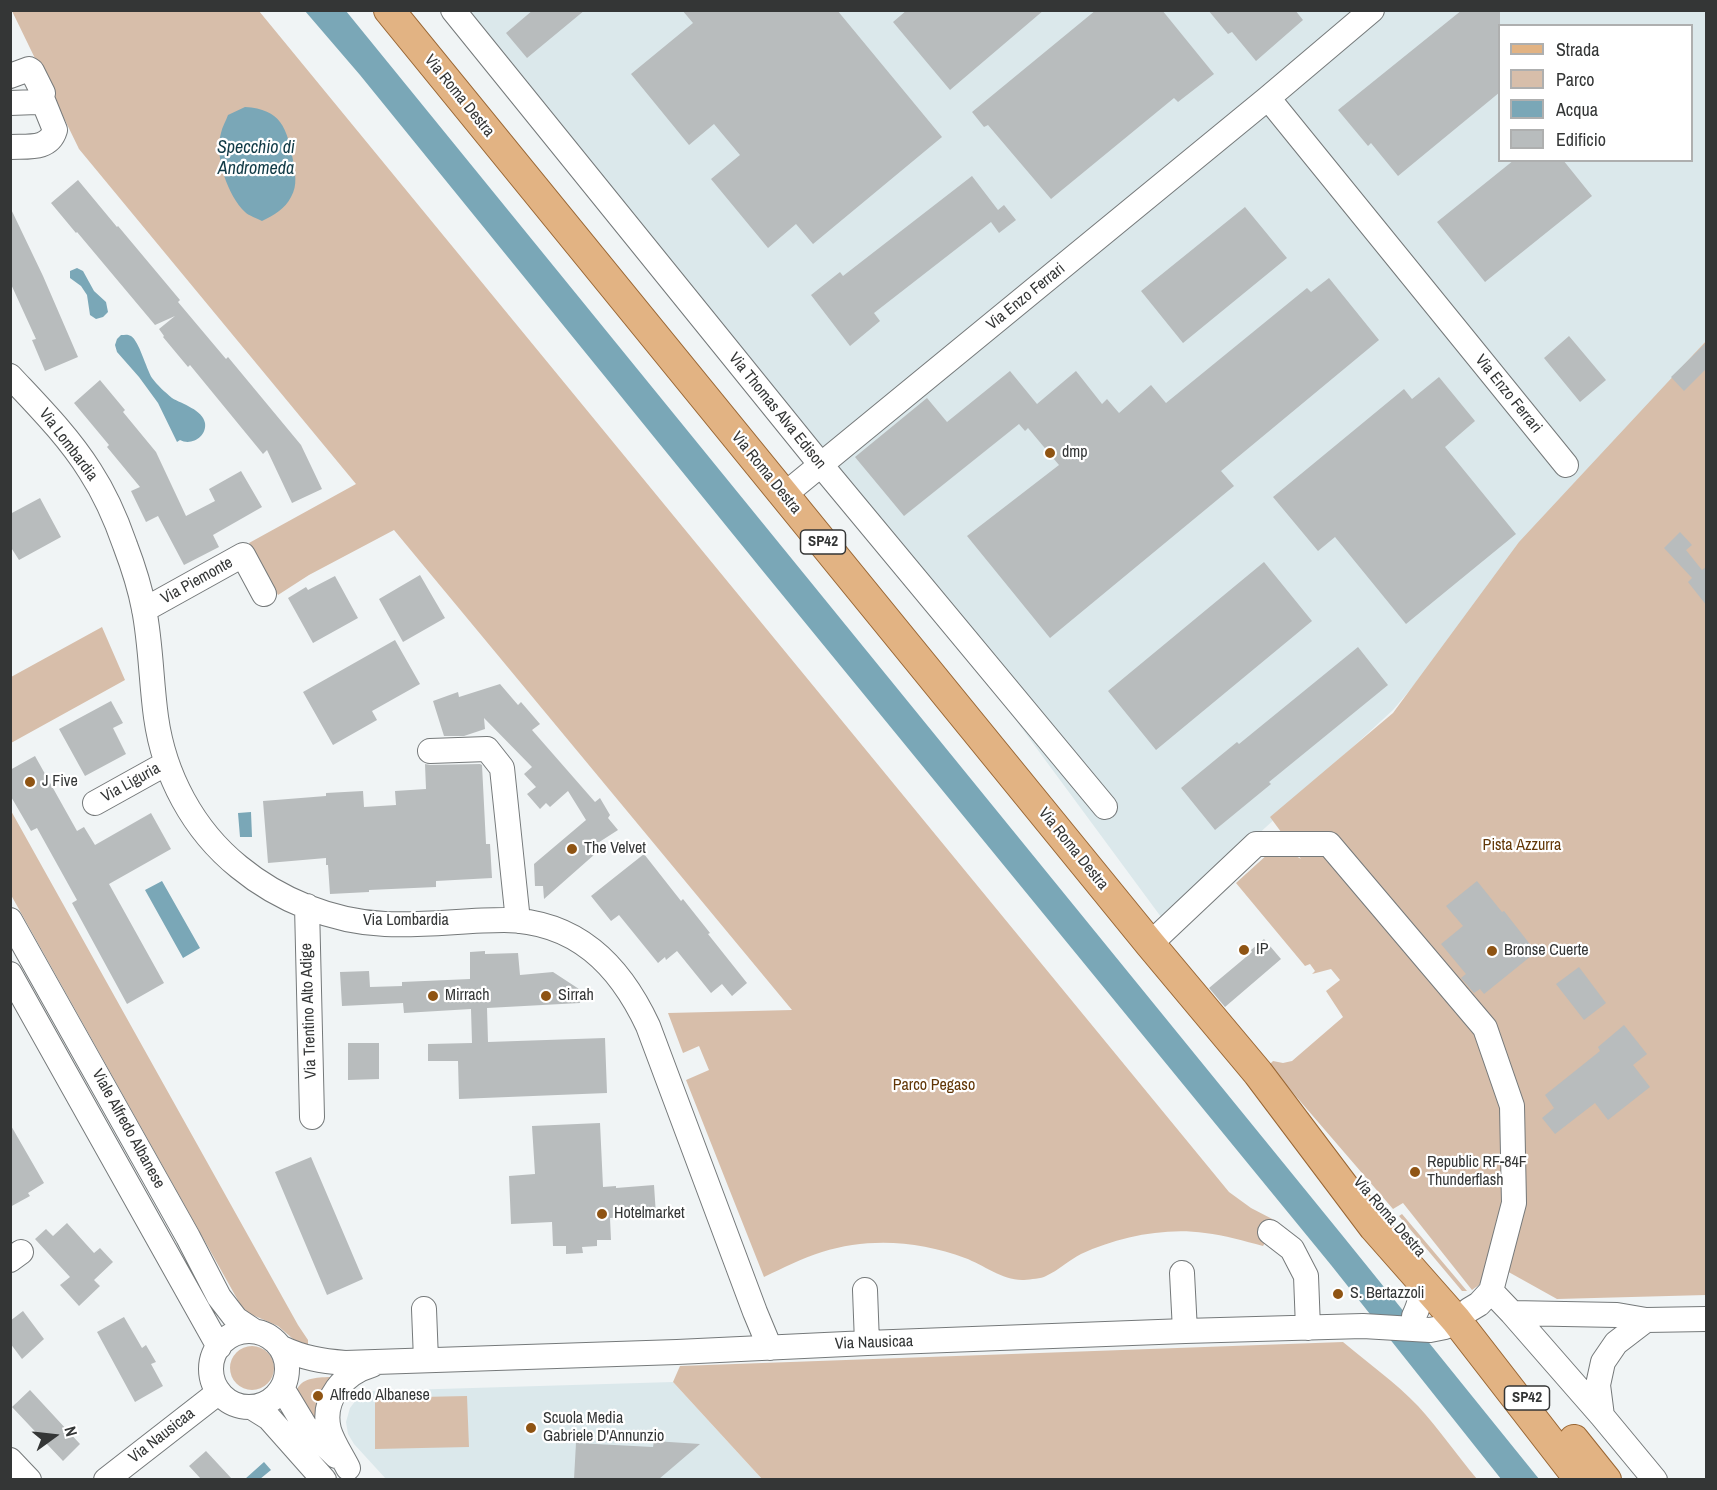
<!DOCTYPE html>
<html>
<head>
<meta charset="utf-8">
<style>
	body { margin:0 }
	#map { position:relative; width:1717px; height:1490px; overflow:hidden; background:#f0f4f5; font-family:"Archivo Narrow",sans-serif }
	canvas { display:block }
	.frame { position:absolute; inset:0; border:12px solid #343636; pointer-events:none }
	.legend { position:absolute; left:1498px; top:24px; width:195px; height:138px; box-sizing:border-box; background:#fff; border:2px solid #aeafaf; margin:0; padding:8px 10px; list-style:none; font-size:18px; color:#343636 }
	.legend li { display:flex; align-items:center; gap:12px; height:30px }
	.legend b { width:30px; border:2px solid #aeafaf }
	.north { position:absolute; left:24px; top:1406px; width:60px; height:60px; -webkit-text-stroke:4px #fff; paint-order:stroke; rotate:75deg; font-size:16px; font-weight:700; line-height:24px; text-align:center; color:#343636 }
	.north::after { content:''; display:block; margin:auto; width:21px; height:27px; background:#343636; clip-path:polygon(50% 0,100% 100%,50% 72%,0 100%) }
</style>
</head>
<body>
<div id="map">
<canvas width="1717" height="1490"></canvas>
<div class="frame"></div>
<ul class="legend">
<li><b style="height:8px;background:#e2b383"></b>Strada</li>
<li><b style="height:16px;background:#d7beaa"></b>Parco</li>
<li><b style="height:16px;background:#7aa7b7"></b>Acqua</li>
<li><b style="height:16px;background:#b8bcbd"></b>Edificio</li>
</ul>
<div class="north">N</div>
</div>
<script>
const g = document.querySelector('canvas').getContext('2d');
g.lineJoin = 'round';
function fill(path, color) { g.fillStyle = color; g.fill(path, 'evenodd'); }
function trace(path, color, width, dash) { g.strokeStyle = color; g.lineWidth = width; g.lineCap = dash ? 'butt' : 'round'; g.setLineDash(dash || []); g.stroke(path); }
function drawText(font, color, halo, rows, align = 'center') {
  g.font = font + ' "Archivo Narrow",sans-serif'; g.lineWidth = 4.5; g.setLineDash([]); g.textBaseline = 'middle'; g.strokeStyle = halo; g.fillStyle = color; for (const [text, x, y, turn = 0] of rows) {
    g.save(); g.translate(x, y); g.rotate((+turn || 0) * Math.PI / 180); g.textAlign = isNaN(turn) ? turn : align; if (halo) g.strokeText(text, 0, 0); g.fillText(text, 0, 0); g.restore();
  }
}
const built = new Path2D(`
	M465,11H1706V341L1393,710L1164,921L728,330ZM1500,26H1692V160H1500Z
	M673,1382L762,1479H386L354,1444L348,1434L346,1422L350,1408L356,1400L372,1391Z`);
const green = new Path2D(`
	M12,11H259L1229,1192L1251,1208L1278,1222L1263,1246C1244,1241 1225,1235 1205,1233C1165,1227 1118,1237 1081,1254C1069,1260 1059,1270 1046,1276C1041,1279 1031,1279 1024,1280C1003,1281 984,1265 965,1258C920,1241 869,1237 822,1252C802,1258 783,1268 764,1277L686,1080L709,1070L699,1046L683,1053L668,1013L792,1010L394,530L309,575L278,595L249,543L356,484L79,149Z
	M1706,341V1295L1557,1299L1496,1265L1486,1270L1479,1285L1472,1290L1403,1203L1393,1209L1269,1065L1273,1061L1283,1063L1292,1061L1343,1017L1326,991L1340,980L1331,969L1312,974L1315,971L1310,964L1305,966L1236,883L1269,853L1296,856L1301,859L1270,817L1393,713L1519,542Z
	M102,627L125,680L11,743V677Z
	M10,809L298,1325L308,1340V1352L278,1326L248,1313L240,1304L11,895Z
	M1402,1214L1467,1291H1462L1399,1216Z
	M1343,1342C1368,1363 1395,1382 1418,1406C1439,1429 1457,1455 1477,1479H762L673,1382L680,1366Z
	M230 1368a22 22 0 1 1 44 0a22 22 0 1 1-44 0Z
	M328,1377H337L320,1426L295,1395C299,1378 313,1378 328,1377Z
	M467,1396L469,1447L375,1449V1398Z`);
const water = new Path2D(`
	M305,11H346L1342,1235L1539,1479H1501L1331,1265L762,570L360,75Z
	M245,107C281,109 287,128 293,160C295,173 298,185 291,197C285,209 274,215 262,221C257,218 249,216 245,212C228,196 214,156 221,133C222,127 226,121 228,115Z
	M77,268L83,271L94,291L106,302L108,312L103,317L96,319L90,315L87,295L81,286L70,278V271Z
	M121,335C125,335 127,334 131,336C139,341 146,368 152,378C157,385 165,392 172,398C182,404 203,410 205,423C207,437 191,446 180,440L177,442L158,403L139,377L117,352L115,345L117,339Z
	M251,812L252,837H240L238,813Z
	M162,881L200,948L183,958L145,890Z
	M264,1462L271,1470L260,1479H245Z`);
const building = new Path2D(`
	M533,10H585L527,58L506,33Z
	M682,10H837L942,137L813,244L796,224L768,248L711,179L740,155L714,124L689,145L631,74L693,23Z
	M907,10H1044L950,90L893,22Z
	M1096,10H1162L1214,74L1178,102L1174,98L1051,199L988,125L984,127L972,112Z
	M1208,10H1295L1303,20L1256,61L1232,32L1228,34Z
	M1462,10H1500V92L1398,176L1371,143L1368,146L1338,110Z
	M1514,160H1563L1592,196L1485,282L1437,222Z
	M972,176L998,210L1004,205L1016,220L999,233L991,222L874,313L880,321L850,346L811,295L840,272L843,276Z
	M78,180L117,227L118,226L180,300L178,302L226,359L228,357L301,445L322,489L292,503L267,450L263,454L190,365L188,367L163,337L164,336L159,329L175,316L155,325L77,232L76,233L51,203Z
	M10,207L43,276L78,357L45,371L32,340L36,339L10,282Z
	M1245,207L1287,258L1183,343L1141,291Z
	M1329,278L1379,340L1221,471L1234,486L1050,638L967,536L1059,465L1028,428L1025,431L1019,424L904,516L855,457L927,398L947,422L1010,371L1037,404L1076,371L1102,404L1107,399L1119,413L1151,385L1166,403L1307,288L1311,292Z
	M1569,336L1606,380L1580,402L1544,358Z
	M1707,342V368L1684,391L1671,377Z
	M1439,377L1475,421L1445,447L1516,534L1406,624L1335,537L1318,551L1273,497L1404,389L1412,399Z
	M100,380L125,410L123,412L156,452L186,516L215,501L209,489L241,471L262,507L213,535L219,547L184,565L158,516L146,522L131,491L140,487L107,447L109,445L74,403Z
	M40,498L61,537L19,560L10,546V514Z
	M1680,532L1692,545L1686,550L1702,570L1707,566V606L1688,582L1692,578L1664,548Z
	M1264,562L1312,621L1156,750L1108,691Z
	M420,575L445,618L403,642L379,599Z
	M335,576L358,618L313,643L288,598L306,587L308,590Z
	M395,640L420,684L372,711L377,720L333,745L303,692Z
	M1358,647L1388,685L1269,782L1271,784L1215,830L1181,788L1237,742L1239,744Z
	M500,684L518,705L521,702L540,724L532,730L595,802L600,798L610,815L608,818L618,830L590,848L595,854L544,899L543,886H535L534,864L586,820L568,791L550,807L546,803L540,809L527,794L536,787L524,774L532,767L484,718L485,729L464,736H444L433,701L458,692L459,697Z
	M111,701L123,723L113,728L126,754L85,776L59,729Z
	M35,756L77,831L84,827L95,845L151,813L171,849L109,884L164,983L127,1004L72,903L77,900L37,828L31,831L10,795V770Z
	M425,764L430,765L480,764L482,765L486,844H490L492,878L436,881V887L369,890V892L330,894L328,865H326V858L268,863L263,801L326,796V793L363,791L364,807L396,805L395,791L426,789Z
	M644,854L681,901L683,899L710,933L708,934L747,983L732,996L722,984L711,993L677,951L666,960L665,957L658,963L619,915L611,921L591,896Z
	M1477,881L1502,912L1504,911L1536,952L1484,994L1480,989L1474,993L1461,978L1466,974L1441,944L1463,926L1446,906Z
	M1264,939L1281,959L1225,1007L1209,988L1252,952L1251,950Z
	M485,951V954L518,953L520,975L553,972L579,989L580,1003L487,1008L488,1042L605,1038L607,1093L459,1099L458,1061H428V1044L472,1043L471,1009L404,1013L403,1003L342,1006L340,972L369,971L370,987L402,986V982L470,979V952Z
	M1579,967L1606,1003L1584,1020L1556,984Z
	M1624,1025L1647,1054L1633,1065L1650,1087L1608,1120L1595,1103L1555,1134L1542,1118L1554,1108L1545,1095L1600,1051L1598,1047Z
	M348,1043H379V1079L348,1080Z
	M600,1123L603,1187L616,1186V1188L654,1185L656,1215L610,1218L611,1240H597V1246L582,1247L583,1253L566,1254V1246H553L552,1222L511,1224L509,1176L535,1174L532,1126Z
	M10,1124L44,1183L28,1193L30,1196L10,1207Z
	M311,1157L363,1279L327,1295L275,1172Z
	M67,1223L94,1253L100,1248L113,1262L94,1280L100,1286L79,1306L60,1285L70,1277L35,1239L46,1229L53,1236Z
	M23,1311L44,1339L22,1359L10,1343V1321Z
	M124,1317L142,1348L146,1345L156,1362L151,1364L163,1386L135,1402L97,1332Z
	M30,1390L80,1444L63,1461L12,1407Z
	M654,1441L700,1444L659,1479H574L576,1443L653,1447Z
	M206,1451L232,1479H201L189,1466Z`);
const minor = new Path2D(`
	M453,10L821,465L1105,807
	M10,76L29,69L32,71L43,93L42,98L55,130C49,150 28,146 10,147
	M1268,98L1566,465
	M10,103L37,102L42,98
	M10,376C38,406 68,436 90,471C105,494 116,519 125,545C133,566 140,588 144,609C151,645 151,681 156,717C164,775 193,830 239,867C279,900 333,922 385,924C425,926 464,920 504,920C576,921 619,964 648,1026L755,1312L770,1348
	M784,495L1268,98L1372,10
	M144,610L243,555L264,594
	M430,751L487,749L502,768L518,921
	M95,803L167,763
	M307,906L312,1117
	M10,920L188,1237L219,1297L236,1319L254,1331
	M1150,944L1256,844H1329L1485,1028L1512,1106L1514,1203L1491,1291L1479,1304L1469,1310
	M10,974L219,1347
	M1270,1232L1292,1249L1306,1276L1308,1328
	M10,1260L21,1252
	M1182,1273L1185,1331
	M865,1290L867,1343
	M1491,1291L1512,1313L1602,1416
	M424,1309L426,1360
	M1512,1313L1617,1315L1646,1320
	M1414,1316C1422,1300 1421,1294 1417,1277
	M211 1369a38 38 0 1 1 76 0a38 38 0 1 1-76 0Z
	M282,1348C303,1358 322,1361 345,1363L677,1352L867,1343L1185,1331L1363,1326L1430,1330L1445,1327L1456,1320
	M282,1388L305,1426L336,1456
	M253,1408L269,1418L324,1480
	M10,1460L29,1480
	M348,1468C342,1456 333,1443 329,1430C321,1399 344,1373 372,1365
	M106,1480L219,1392
	M1655,1480L1602,1416L1598,1385L1603,1362L1616,1343L1646,1320L1706,1319`);
const major = new Path2D(`
	M389,10L1150,944L1258,1073L1374,1227L1456,1320L1580,1480
	M1574,1440L1606,1480`);
const markers = [
	[1050,453,6,"#8f5413"],
	[30,782,6,"#8f5413"],
	[572,849,6,"#8f5413"],
	[1244,950,6,"#8f5413"],
	[1492,951,6,"#8f5413"],
	[433,996,6,"#8f5413"],
	[546,996,6,"#8f5413"],
	[1415,1172,6,"#8f5413"],
	[602,1214,6,"#8f5413"],
	[1338,1294,6,"#8f5413"],
	[318,1396,6,"#8f5413"],
	[531,1428,6,"#8f5413"]
];
const shields = [
	[823,542,45],
	[1527,1398,45]
];
const shieldNames = [
	["SP42",823,542],
	["SP42",1527,1398]
];
const streetNames = [
	["Via Roma Destra",459,96,51],
	["Via Enzo Ferrari",1026,297,-39],
	["Via Enzo Ferrari",1508,394,51],
	["Via Thomas Alva Edison",777,411,51],
	["Via Lombardia",68,445,53],
	["Via Roma Destra",766,473,51],
	["Via Piemonte",197,581,-29],
	["Via Liguria",131,783,-29],
	["Via Roma Destra",1073,849,51],
	["Via Lombardia",406,921],
	["Via Trentino Alto Adige",309,1011,-92],
	["Viale Alfredo Albanese",128,1129,61],
	["Via Roma Destra",1389,1217,49],
	["Via Nausicaa",874,1343,-2],
	["Via Nausicaa",162,1436,-38]
];
const poiNames = [
	["dmp",1062,453],
	["J Five",42,782],
	["The Velvet",584,849],
	["IP",1256,950],
	["Bronse Cuerte",1504,951],
	["Mirrach",445,996],
	["Sirrah",558,996],
	["Republic RF-84F",1427,1163],
	["Thunderflash",1427,1181],
	["Hotelmarket",614,1214],
	["S. Bertazzoli",1350,1294],
	["Alfredo Albanese",330,1396],
	["Scuola Media",543,1419],
	["Gabriele D'Annunzio",543,1437]
];
const parkNames = [
	["Pista Azzurra",1522,846],
	["Parco Pegaso",934,1086]
];
const waterNames = [
	["Specchio di",256,148],
	["Andromeda",256,169]
];
fill(built, '#dbe8eb');
fill(green, '#d7beaa');
fill(water, '#7aa7b7');
fill(building, '#b8bcbd');
trace(minor, '#75797a', 26);
trace(major, '#963', 32);
trace(minor, '#fff', 24);
trace(major, '#e2b383', 30);
for (const [x, y, r, color] of markers) { const dot = new Path2D(); dot.arc(x, y, r, 0, 2 * Math.PI); g.fillStyle = color; g.fill(dot); trace(dot, '#fff', 2); }
for (const [x, y, w] of shields) { const box = new Path2D(); box.roundRect(x - w / 2, y - 12, w, 24, 4.5); g.fillStyle = '#fff'; g.fill(box); trace(box, '#343636', 1.5); }
drawText('bold 15px', '#343636', null, shieldNames);
drawText('16px', '#343636', '#fff', streetNames);
drawText('16px', '#343636', '#fff', poiNames, 'left');
drawText('16px', '#623707', '#fff', parkNames);
drawText('italic 18px', '#103a46', '#fff', waterNames);
</script>
</body>
</html>
